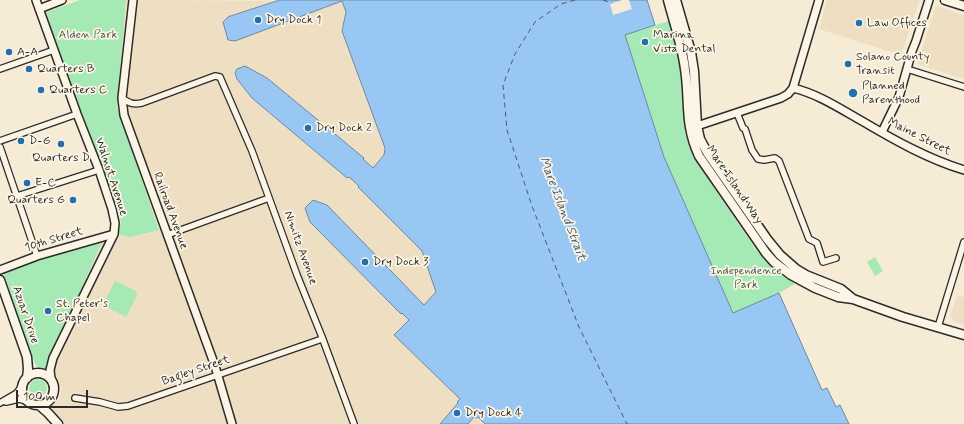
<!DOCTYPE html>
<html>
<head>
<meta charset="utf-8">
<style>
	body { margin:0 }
	#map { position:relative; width:964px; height:424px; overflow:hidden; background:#f6ebd5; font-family:Mynerve,sans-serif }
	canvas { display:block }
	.scale { position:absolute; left:16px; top:390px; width:72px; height:18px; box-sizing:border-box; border:2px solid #2b2b2b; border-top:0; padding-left:5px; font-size:12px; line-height:14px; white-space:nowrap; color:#2b2b2b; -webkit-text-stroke:3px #fcf5e5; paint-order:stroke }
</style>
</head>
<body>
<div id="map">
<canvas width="964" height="424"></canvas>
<div class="scale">100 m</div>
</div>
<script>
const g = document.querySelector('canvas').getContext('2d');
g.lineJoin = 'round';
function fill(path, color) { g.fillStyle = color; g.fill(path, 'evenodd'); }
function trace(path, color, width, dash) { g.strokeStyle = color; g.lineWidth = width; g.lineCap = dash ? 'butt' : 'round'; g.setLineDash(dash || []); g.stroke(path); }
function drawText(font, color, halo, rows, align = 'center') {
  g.font = font + ' Mynerve,sans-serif'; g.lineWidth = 3.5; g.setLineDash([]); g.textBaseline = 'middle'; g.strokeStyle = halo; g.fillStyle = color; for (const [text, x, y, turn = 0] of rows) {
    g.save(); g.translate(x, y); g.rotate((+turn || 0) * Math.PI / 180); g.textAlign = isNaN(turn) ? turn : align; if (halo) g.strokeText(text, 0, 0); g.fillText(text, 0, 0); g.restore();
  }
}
const built = new Path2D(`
	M126,0L342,1L346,12L342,31L385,148L384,155L381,159L358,187L422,251L436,292L424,305L420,302L409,320L395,335L460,399L456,407L472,420L474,417H478L485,424H58L50,408L59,400L62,388L56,382L53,374L46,371L102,242L112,246L118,234L130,237L160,229L117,106Z
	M827,0H920L901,55L819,29Z
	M936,6L964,15V79L917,64Z
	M957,296L964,297V325L955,322L950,316Z`);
const green = new Path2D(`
	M80,0H126L117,106L159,230L130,237L118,234L121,222L119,214L44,13Z
	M671,20L673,37L681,70L685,134L690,148L716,191L757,251L780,274L795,284L779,293L733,313L664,157L625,35Z
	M99,240L102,242L46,371L40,369L35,364L3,271Z
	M875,257L883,271L875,276L867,262Z
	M115,281L136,291L137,295L126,317L103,305Z
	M29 388a9 9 0 1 1 18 0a9 9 0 1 1-18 0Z`);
const water = new Path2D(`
	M280,0H647L655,25L625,35L664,157L733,313L779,293L822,390L827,388L836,407L840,405L849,424H485L478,417L476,418L474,417L468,424H440L458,403L457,402L460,399L394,335L409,320L402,313L401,314L310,222L305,208L313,200L327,205L424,305L436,292L422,251L358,187L359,186L349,177L347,178L252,98L237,79L235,73L237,69L245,66L267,78L364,158L363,159L373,168L384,155L385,148L342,31L346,12L342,1L235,41L228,40L223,22L228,17Z`);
const pier = new Path2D(`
	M622,0H629L632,9L613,15L610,4Z`);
const ferry = new Path2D(`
	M575,0L561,4L535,22L515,54L503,85L507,130L532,206L579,327L627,424
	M603,0L612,3`);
const minor = new Path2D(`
	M0,69L54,50
	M907,69L964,87
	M122,98C129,103 133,105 142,103L215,76L220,77L252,151L297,275L322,337L354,424
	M737,113L743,128L745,129L752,150L758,159L764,160L775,158L779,161L809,239L817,243L823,262L836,258
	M0,141L77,114
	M0,147L37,256
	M17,196L99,170
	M167,235L269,198
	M938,327L964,242
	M75,398L100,402L118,407L128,406L322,339
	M6,402L19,399L27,401
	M0,403L17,393L23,384`);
const tertiary = new Path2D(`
	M36,0L77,114L99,170L112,209L115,223L114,234L53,358L50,370L51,379
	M133,0L122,98L124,115L215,366L232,424
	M39,9L62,0
	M793,88C818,94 839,108 862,121C894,140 928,159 964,170
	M697,126L781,98L788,94L793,88L819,0
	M882,132L899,97L912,51L916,41L929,0
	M0,270L37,256L114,234`);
const secondary = new Path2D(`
	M668,0C674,23 682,45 685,69C690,101 684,124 699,156L766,253L774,262L791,275L815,288L838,297L853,299L903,317L964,335
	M676,0L691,52L694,71L697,126L700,139L708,154L767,239L780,255L796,269L806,275L841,289L852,298
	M945,0L964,6
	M0,280L27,357L28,369L27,378
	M22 389a16 16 0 1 1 32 0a16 16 0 1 1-32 0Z
	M39,405L48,413L58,424`);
const markers = [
	[258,20,4,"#1f6fb2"],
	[859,23,4,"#1f6fb2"],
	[645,42,4,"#1f6fb2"],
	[9,52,4,"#1f6fb2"],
	[848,64,4,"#1f6fb2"],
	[29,69,4,"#1f6fb2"],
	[41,90,4,"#1f6fb2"],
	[853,93,5,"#1f6fb2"],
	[308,128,4,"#1f6fb2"],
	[21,141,4,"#1f6fb2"],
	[61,144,4,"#1f6fb2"],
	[27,183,4,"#1f6fb2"],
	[73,200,4,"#1f6fb2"],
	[365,262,4,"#1f6fb2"],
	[48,311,4,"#1f6fb2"],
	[457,413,4,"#1f6fb2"]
];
const poiNames = [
	["Dry Dock 1",266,20],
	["Law Offices",867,23],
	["Marina",653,35],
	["Vista Dental",653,49],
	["A-A",17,52],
	["Solano County",856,57],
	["Transit",856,71],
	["Quarters B",37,69],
	["Planned",862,86],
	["Parenthood",862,100],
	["Quarters C",49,90],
	["Dry Dock 2",316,128],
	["D-G",29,141],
	["Quarters D",61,158,"center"],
	["E-C",35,183],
	["Quarters G",65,200,"right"],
	["Dry Dock 3",373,262],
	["St. Peter's",56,304],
	["Chapel",56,318],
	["Dry Dock 4",465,413]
];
const parkNames = [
	["Alden Park",88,35],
	["Independence",746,271],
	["Park",746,285]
];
const streetNames = [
	["Maine Street",919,137,27],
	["Walnut Avenue",111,177,72],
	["Mare Island Way",734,185,56],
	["Railroad Avenue",170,211,70],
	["10th Street",54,240,-17],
	["Nimitz Avenue",300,248,70],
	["Azuar Drive",25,315,71],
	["Bagley Street",196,371,-19]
];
const waterNames = [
	["Mare Island Strait",562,209,69]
];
fill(built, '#efdfc2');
fill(green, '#a5e9b4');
fill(water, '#98c7f3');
trace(water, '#6c89a3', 1);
fill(pier, '#f6ebd5');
trace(ferry, '#4c5a67', 1, [5, 4]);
trace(minor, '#2b2b2b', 8);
trace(tertiary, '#2b2b2b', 10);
trace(secondary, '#2b2b2b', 11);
trace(minor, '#fcf5e5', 5.5);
trace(tertiary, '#fcf5e5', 7);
trace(secondary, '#fcf5e5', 8);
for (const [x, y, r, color] of markers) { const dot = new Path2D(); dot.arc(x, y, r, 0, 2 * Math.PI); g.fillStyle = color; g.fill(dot); trace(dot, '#fcf5e5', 1.5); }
drawText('12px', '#2b2b2b', '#fcf5e5', poiNames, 'left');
drawText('12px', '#4a5a4d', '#fcf5e5', parkNames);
drawText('12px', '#2b2b2b', '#fcf5e5', streetNames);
drawText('italic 13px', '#4c5a67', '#fcf5e5', waterNames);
</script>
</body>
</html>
